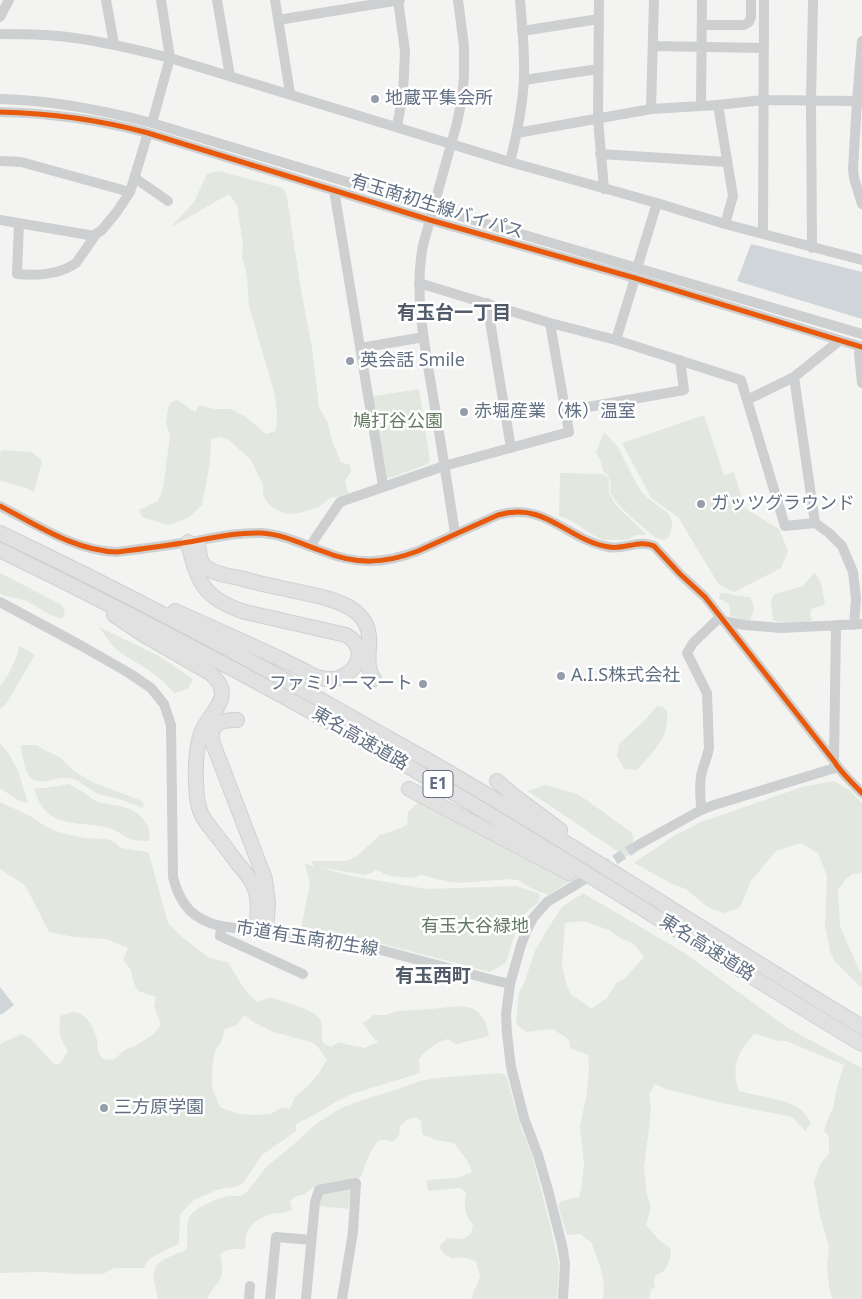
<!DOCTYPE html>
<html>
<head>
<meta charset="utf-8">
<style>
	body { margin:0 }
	canvas { display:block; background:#f3f4f1 }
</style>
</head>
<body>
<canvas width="862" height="1299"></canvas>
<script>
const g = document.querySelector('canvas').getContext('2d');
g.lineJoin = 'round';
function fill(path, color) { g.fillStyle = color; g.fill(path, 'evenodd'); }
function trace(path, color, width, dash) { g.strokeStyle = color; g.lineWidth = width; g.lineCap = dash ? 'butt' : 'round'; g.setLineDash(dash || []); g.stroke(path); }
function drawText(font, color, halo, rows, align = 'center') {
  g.font = font + ' "Noto Sans","Noto Sans JP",sans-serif'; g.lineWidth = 5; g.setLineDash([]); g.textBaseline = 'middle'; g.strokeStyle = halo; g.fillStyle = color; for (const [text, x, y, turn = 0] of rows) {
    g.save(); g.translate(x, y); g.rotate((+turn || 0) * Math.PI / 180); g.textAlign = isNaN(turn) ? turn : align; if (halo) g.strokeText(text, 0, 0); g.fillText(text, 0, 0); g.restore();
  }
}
const green = new Path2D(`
	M219,171L283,188L287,197L301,290L312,348L319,407L328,423L332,441L341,462L350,465L351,471L345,481L349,495L330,498L319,507L300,513L285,514L269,505L263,495V483L260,479L251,460L229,440L220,437L211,439L210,463L202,505L189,517L177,522L168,525L142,517L139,510L158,501L163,489L170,435L166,424L168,407L172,402L177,400L195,412L199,405L215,409H231L246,417L266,434L276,431L277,414L275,395L249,306L247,276L242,256L243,245L237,205L229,194L170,228L194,202L207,174Z
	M419,389L430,460L428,464L387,479L382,475L368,397Z
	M704,415L724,475L734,472L745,508L779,529L788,551L781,568L734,592L719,585L678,517L652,499L622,443Z
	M604,432L618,447L637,485L644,495L669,514L672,521V527L669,537L664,540L656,538L631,517L617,503L610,492L611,483L607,475L603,471L600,459L596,453Z
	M2,450L32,452L42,461L34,492L24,487L0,481V453Z
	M560,473L603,474L608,478L609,483V493L615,504L647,535H636L627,540H604L593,535L570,520L559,516Z
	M0,573L62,605L65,613L62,618C50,618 38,606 26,601C17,597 9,599 0,593Z
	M814,573C823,579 822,593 825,603L822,606L812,608L810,613L812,620C800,626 785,625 773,620L771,601L774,594L803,586Z
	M720,593H725L739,596L750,597C755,606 755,611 750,620H744L730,615C731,603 728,603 719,599Z
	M99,627L159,656L193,679L188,689L174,693L163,681L147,669L121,653L112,645Z
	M20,646L35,655L6,704L0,709V687L9,673L15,660Z
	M657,706L663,707L667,711C670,737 653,752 637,770L624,769L617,756L619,744L645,720Z
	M0,743L9,754L18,771L28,803L19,801L0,788Z
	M21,745H37L42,749L60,757L74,771L94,783L140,800L144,803L143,808C137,806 131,803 125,801C115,797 104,797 95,792C86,788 79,779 68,778C56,776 42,787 31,778C24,771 22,754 21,745Z
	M833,781L850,790L862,804V873L853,874L845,880L838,890L840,926L859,970L862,973V988L835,962L830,951L825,925L827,876L818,853L801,843L776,851L751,881L740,907L725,913L709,908L686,889L672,884L634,863L675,835L701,822L802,787Z
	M69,784C73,787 78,789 83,792C87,794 91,799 96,801C106,805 117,804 127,808C141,813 153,826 149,841C141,841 133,841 126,837C119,833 113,828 105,827C72,821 45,828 34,788H45Z
	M545,785L575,793L585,799L631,832L634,837L632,845L633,850L626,857L528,791Z
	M420,801L570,881L548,895L529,887L518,880L509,879L460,883L449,882L421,875L412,878L392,876L384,874L380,871L375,870L371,873L365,875L318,867L351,876L427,889L517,886L540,894L538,903L527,911L515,933L506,963L490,972L379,943L301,929L310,883L305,864L314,866L311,861H347L357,856L381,834L391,832L407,825L408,812Z
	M0,802L30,816L45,826L61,833L85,838L107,839L115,842L121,848L147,852L149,854L168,923L181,936L209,958L228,962C237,977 244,991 257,1002L270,997C284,1003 315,1008 321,1021C323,1027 322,1036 322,1042L331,1047L339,1042C347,1046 356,1045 364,1048L378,1042C372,1037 368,1030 363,1023L374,1015H385L397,1011L431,1009L459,1006L472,1008L479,1013L485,1021L489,1035L486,1037L456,1044L448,1039C437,1042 426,1050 419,1059L420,1073L352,1094L337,1101L314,1115L296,1124V1131L262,1155L243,1183L236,1187L219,1189L194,1200L180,1214L179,1244L168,1249L149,1259L144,1268H114L103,1274H77L41,1272L0,1273V1044L21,1034L31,1039L53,1063L59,1065L68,1051C59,1037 59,1033 60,1016C64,1015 68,1013 72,1012C85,1011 93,1026 96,1036C99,1047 95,1048 103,1059L113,1060L125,1050L137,1045L155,1033L161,1024L154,1007L156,997L138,991L133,981L131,970L123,960L128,948L106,939L74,937L49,932L25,885L0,869ZM244,1015L255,1023L273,1032L311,1042L317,1046L327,1060L319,1073L307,1087L295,1097L290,1109L282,1107L271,1114L255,1115L238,1114L220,1107L212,1087V1069L215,1051L221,1042L225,1029L237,1025Z
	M583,893L683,952L788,1028L862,1068V1299H832L829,1287L827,1264L829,1247L820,1216L814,1181L821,1163L829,1154V1137L824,1131L828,1118L833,1108L837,1087L844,1065L786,1041H779L754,1034C737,1054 731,1065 739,1091L787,1102L802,1110L811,1123L805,1131L792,1117L727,1104L666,1089L655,1084L649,1094L651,1110L644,1169L647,1195L651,1207L646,1225L659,1240L671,1249C671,1256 669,1266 663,1272C659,1274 655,1274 654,1280C654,1282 655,1285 655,1288L651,1289L649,1299H603C607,1280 598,1260 591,1242L586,1239L581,1234L567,1235L558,1206L561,1201L579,1197L581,1189L584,1164L580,1126L587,1093L589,1066L588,1055L570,1048L569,1040L553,1029L526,1032L516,1024L519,992L524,983L535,951L545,933L562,907ZM583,921L609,930L620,938L633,943L644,957L625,978L616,983L607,998L591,1009L584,1003L571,995L566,983L562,964L565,923Z
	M500,1073L506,1075L521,1128L532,1155L551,1229L559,1265L557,1299H471L480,1277L476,1261L461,1257L453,1259L444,1254L439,1246L448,1238L463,1239L471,1234L473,1225C465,1215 463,1205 466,1192L460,1188L428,1191L426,1180L458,1178L472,1172C468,1157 461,1155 454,1143L436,1140L422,1134L421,1121L414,1117L407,1120L400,1126L399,1136L392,1142C388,1141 384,1139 380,1140C374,1142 363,1168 362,1175L358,1179L312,1188L305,1194L296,1196L290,1201L292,1210C285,1214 275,1212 268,1215C255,1220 242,1231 246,1246L243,1249C234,1249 226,1248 220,1255C226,1281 218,1279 207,1299H158L153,1276L156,1265L164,1259L186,1250C190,1239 184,1226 190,1216C196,1207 219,1198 228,1196C235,1196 241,1197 247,1192L267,1166L294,1144L316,1124L339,1109L362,1100L389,1092L420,1081L436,1078Z
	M351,1188L348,1209L319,1206L322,1194Z`);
const water = new Path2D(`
	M751,244L862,272V319L737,281Z
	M0,987L14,1005L1,1015L0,1014Z`);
const minorTunnel = new Path2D(`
	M577,884L638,845`);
const minor = new Path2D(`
	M106,0L114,44
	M217,0L230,76
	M275,0L290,93
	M599,0L598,119L604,189
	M0,17L9,0
	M278,20L400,0
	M702,25H744L749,22L751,17V0
	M522,31L599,19
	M0,34C25,34 50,34 74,38C107,42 138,50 170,58L510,162L657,203L725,224L862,260
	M862,41L857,101L853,169L854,178L862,204
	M653,46L763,48
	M524,80L598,69
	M0,99C52,100 102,110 152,123L480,222L862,334
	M701,105L702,0
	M718,105L733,196L725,224
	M651,109L654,0
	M0,112C50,113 100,120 148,133L430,220L635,278L862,347
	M152,123L170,58L161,0
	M397,126L403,94L405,51L398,0
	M517,133L651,109L718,105L763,100L862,101
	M600,154L727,162
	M0,161L21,162L130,192
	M510,162C517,134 523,106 524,77C525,52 522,26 520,0
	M135,178L168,201
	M334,190L383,486
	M0,220L95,236
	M19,224L17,274C38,276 59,275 76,263L97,233L101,231L116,213L130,192L148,133
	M763,233L764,0
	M812,248L811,100L813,0
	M637,268L657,203
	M419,283L550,323L616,340L741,380L785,526L815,523L829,533L842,546L853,572L856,598L854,625
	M487,303L511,448
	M616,340L635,278
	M860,347L859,354L862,383
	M360,348L424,337
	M794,377L815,523
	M747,400L794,377L839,341
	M565,411L684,390L680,360
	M0,506C37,525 75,551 117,552C141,549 165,546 189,542C213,538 236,532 261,533C282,534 302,544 322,551C356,565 384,564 418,551L498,515C546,501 566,540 609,547C624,550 640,539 654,546L680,574L705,597L834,761C840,772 854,784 862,793
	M455,534C448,486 440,438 432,390C424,341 414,294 423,245L457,123L462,98L464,76V46L458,0
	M310,546L340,502L444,466L569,432L550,323
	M0,602L80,645L129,673L151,688L164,704L171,725L173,877C180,905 193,920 221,926L381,950L489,979L510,984
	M723,621L745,625L781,628L862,624
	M834,761L836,625
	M701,810C701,799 699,788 701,776C703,767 707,758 709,748L707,693L687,653L693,643L720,617
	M638,845L701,810L714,805L838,767
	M221,926L220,936L303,974
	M249,1299L250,1286
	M270,1299L276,1237L311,1240
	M306,1299L315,1202L319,1190L356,1183L353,1232L342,1299
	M563,1299L565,1263L562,1245L548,1190L538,1155L524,1118L511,1067L507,1034L506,1014L510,984L521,945L526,932L533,918L547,902L577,884`);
const highway = new Path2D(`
	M0,533C122,591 241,654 358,721C393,741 428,760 462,780C597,860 728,946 862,1027
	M198,544C199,550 199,560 204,565C212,574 229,576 240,578C253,582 267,585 281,588C302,593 340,598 356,612C382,634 359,660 374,679
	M0,550C154,625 306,706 454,793C591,874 725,962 862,1044
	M175,611C211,627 247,643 283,660C290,664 297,667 303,670C309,673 314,677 320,678C326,679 334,680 339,678C360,670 367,647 346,635L245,612C204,599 197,582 188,542
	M114,615L144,635L210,673C239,698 207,712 200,736C195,755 195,777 197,797C198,811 204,820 213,831C222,842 230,853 238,864C245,872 252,880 255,889C260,903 257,917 256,931
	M237,720C221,720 210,723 212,741L265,879L268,903L266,932
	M497,781L513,795L560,830
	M409,789L569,873`);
const cycleway = new Path2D(`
	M0,112C50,113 100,120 148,133L430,220L635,278L862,347
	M0,506C37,525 75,551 117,552C141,549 165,546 189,542C213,538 236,532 261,533C282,534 302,544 322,551C356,565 384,564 418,551L498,515C546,501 566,540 609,547C624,550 640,539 654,546L680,574L705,597L834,761C840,772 854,784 862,793`);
const markers = [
	[375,99,5,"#949eaa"],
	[350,361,5,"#949eaa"],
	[464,412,5,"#949eaa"],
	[701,504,5,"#949eaa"],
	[561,676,5,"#949eaa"],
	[423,684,5,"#949eaa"],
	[104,1108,5,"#949eaa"]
];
const shields = [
	[438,784,30]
];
const shieldNames = [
	["E1",438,784]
];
const poiNames = [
	["地蔵平集会所",385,99],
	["英会話 Smile",360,361],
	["赤堀産業（株）温室",474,412],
	["ガッツグラウンド",711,504],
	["A.I.S株式会社",571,676],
	["ファミリーマート",413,684,"right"],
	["三方原学園",114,1108]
];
const streetNames = [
	["有玉南初生線バイパス",437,207,17],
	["東名高速道路",360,739,30],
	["市道有玉南初生線",307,939,9],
	["東名高速道路",707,948,32]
];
const parkNames = [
	["鳩打谷公園",398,422],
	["有玉大谷緑地",475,927]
];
const neighbourhoodNames = [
	["有玉台一丁目",454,314],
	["有玉西町",433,977]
];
fill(green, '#e2e7df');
fill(water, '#cfd5d9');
trace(minorTunnel, '#ced3d6', 10, [10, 5]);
trace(highway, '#d0d1d1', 16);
trace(minor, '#cecfd0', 10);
trace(highway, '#e1e1e2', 14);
trace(cycleway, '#e8590c', 5);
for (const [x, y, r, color] of markers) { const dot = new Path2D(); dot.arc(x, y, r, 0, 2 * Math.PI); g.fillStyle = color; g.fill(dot); trace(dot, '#fff', 2); }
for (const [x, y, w] of shields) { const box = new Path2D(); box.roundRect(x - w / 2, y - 13.5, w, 27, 4); g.fillStyle = '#fff'; g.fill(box); trace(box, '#616f83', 1); }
drawText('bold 16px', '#616f83', null, shieldNames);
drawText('18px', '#616f83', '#fff', poiNames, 'left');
drawText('18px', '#616f83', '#fff', streetNames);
drawText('18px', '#627a61', '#fff', parkNames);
drawText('bold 19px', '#505a68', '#fff', neighbourhoodNames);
</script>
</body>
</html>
